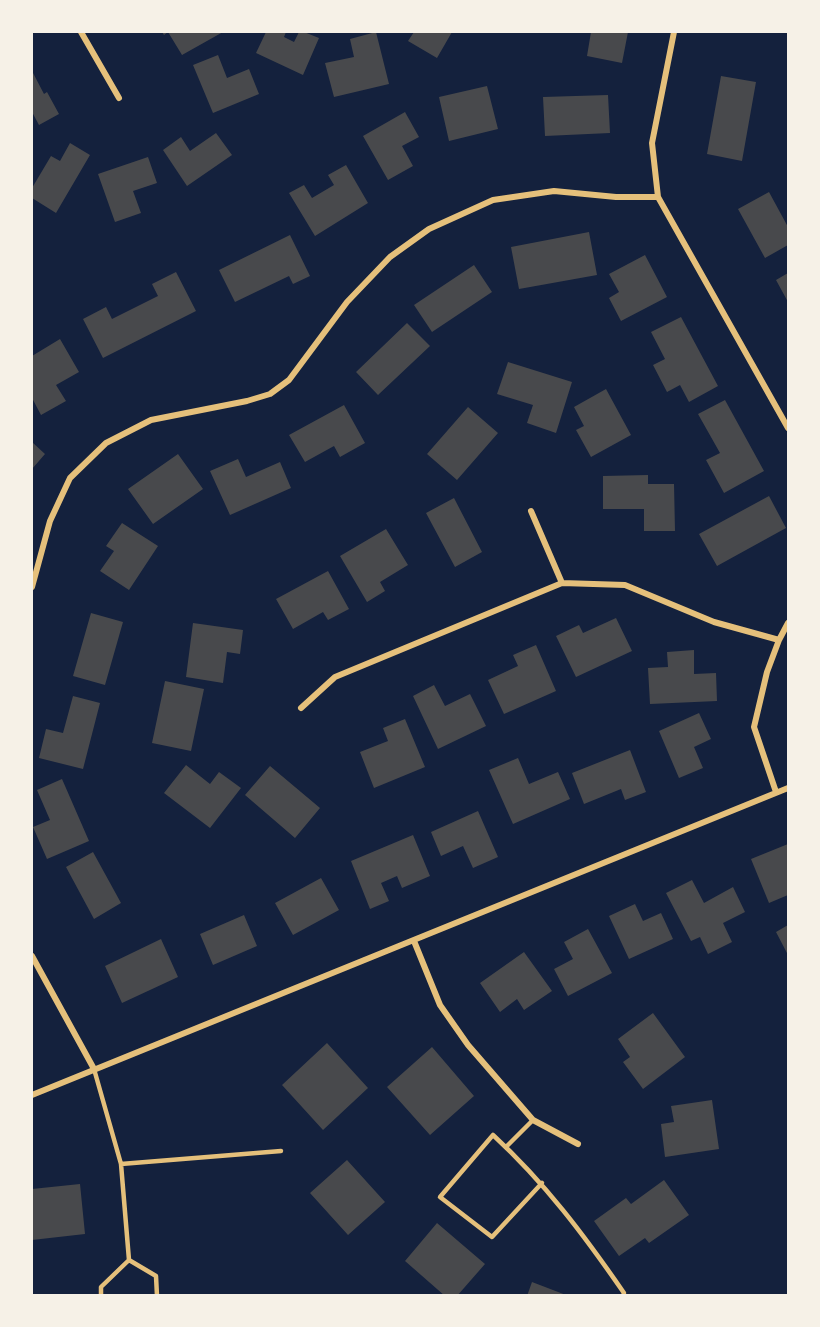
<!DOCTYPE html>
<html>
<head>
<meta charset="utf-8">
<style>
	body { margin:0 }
	#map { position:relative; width:820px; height:1327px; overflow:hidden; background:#14213d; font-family:Ubuntu,sans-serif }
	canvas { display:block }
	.frame { position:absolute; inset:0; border:33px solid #f6f1e7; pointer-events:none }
</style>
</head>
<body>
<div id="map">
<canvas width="820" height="1327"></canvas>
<div class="frame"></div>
</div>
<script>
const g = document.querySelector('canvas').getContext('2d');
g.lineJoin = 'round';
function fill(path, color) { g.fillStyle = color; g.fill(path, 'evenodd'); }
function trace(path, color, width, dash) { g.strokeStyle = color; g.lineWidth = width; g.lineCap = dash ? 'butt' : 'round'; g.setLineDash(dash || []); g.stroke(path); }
const building = new Path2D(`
	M162,32H223L182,55L168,32L164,35Z
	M266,32H286L284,37L294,42L299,32H304L319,38L303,75L256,53Z
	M376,32L389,84L334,97L325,63L354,57L350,39Z
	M414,32H452L437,58L408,41Z
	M591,32H628L622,63L587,56Z
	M218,55L227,78L249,69L259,94L213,113L193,65Z
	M32,71L44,94L47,92L59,114L39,125L32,112Z
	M721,76L756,82L742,161L707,154Z
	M487,86L498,129L449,141L439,97Z
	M608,95L610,133L545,136L543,97Z
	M405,112L419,137L402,146L413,166L388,180L363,136Z
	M216,133L232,155L187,186L163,150L181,137L190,151Z
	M70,143L90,155L56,213L32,198V188L51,156L60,161Z
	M148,157L157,183L133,191L141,213L115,222L98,174Z
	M346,165L368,203L315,236L289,193L304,185L312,198L334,185L328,175Z
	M769,192L788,227V245L765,258L738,209Z
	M589,232L597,275L519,289L511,247Z
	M290,235L310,276L293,284L289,276L235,302L219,270Z
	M645,255L667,297L621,321L609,298L619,292L609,274Z
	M474,265L492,292L432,332L414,305Z
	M176,272L196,311L103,358L83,319L106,307L112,319L158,296L152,284Z
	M788,273V302L776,280Z
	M681,317L718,386L689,402L680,385L667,392L653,365L665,359L651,332Z
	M407,323L430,346L378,395L356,372Z
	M60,339L79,372L56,385L66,401L41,415L32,398V356Z
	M508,362L572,382L556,433L527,423L533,405L497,394Z
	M606,389L631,435L591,457L576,430L584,426L574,407Z
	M725,400L764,471L724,493L706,460L720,453L698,414Z
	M344,405L365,443L340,457L334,446L305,462L289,435Z
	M468,407L498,433L457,480L427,454Z
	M32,442L45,454L32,469Z
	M178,454L203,489L153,524L128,489Z
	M238,459L246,477L280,462L291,488L230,515L210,471Z
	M648,475V484H674L675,531H644V509H603V476Z
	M769,496L786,528L717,566L699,534Z
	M454,498L482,552L455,567L426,513Z
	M122,523L158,546L129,590L100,571L114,551L106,546Z
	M386,529L408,565L380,582L385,591L367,602L340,556Z
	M328,571L349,609L328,620L323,612L293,629L276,599Z
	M91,613L123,622L105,685L73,676Z
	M616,618L632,651L576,677L556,636L579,625L583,633Z
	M193,623L243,630L240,654L227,652L223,683L186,677Z
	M536,645L556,691L504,714L488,680L518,666L513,655Z
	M694,650V674L716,673L717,701L650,704L648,668L668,667L667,652Z
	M165,681L204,689L191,751L152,743Z
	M434,685L445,706L470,694L486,726L438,749L413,696Z
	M73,696L100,703L83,769L39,758L46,729L63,733Z
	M699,713L711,739L694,747L703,768L679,778L659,731Z
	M405,719L425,767L374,788L360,752L388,741L383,728Z
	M630,750L646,792L625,800L621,789L584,804L572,773Z
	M518,758L529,784L558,772L570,799L513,824L489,770Z
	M186,765L210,784L219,772L241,788L210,828L164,793Z
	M270,766L320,808L295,838L245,795Z
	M62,779L89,841L47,859L33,827L50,820L37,790Z
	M478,811L498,857L473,868L463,846L441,856L431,832Z
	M413,835L430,876L402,888L397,876L381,883L389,901L370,909L351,861Z
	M788,844V895L769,903L751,859Z
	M93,852L121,903L94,919L66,867Z
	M321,878L339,910L293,935L275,903Z
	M692,880L704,903L733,887L745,912L723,923L732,942L708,954L700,937L691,941L666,893Z
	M635,904L643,921L661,913L673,939L629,959L609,916Z
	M244,915L257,946L213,965L200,934Z
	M788,925V955L776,932Z
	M588,929L612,973L568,996L554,969L573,959L564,942Z
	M161,939L178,977L122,1003L105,966Z
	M524,952L552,991L524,1010L517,999L500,1012L480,983Z
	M653,1013L685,1057L643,1089L623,1062L630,1057L618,1039Z
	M327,1043L368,1088L323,1130L282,1085Z
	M432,1047L474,1096L430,1135L387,1087Z
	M712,1100L719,1149L665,1157L661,1124L674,1122L671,1106Z
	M347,1160L385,1202L348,1235L310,1193Z
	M664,1180L689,1215L649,1243L645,1238L619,1256L594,1221L626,1198L631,1204Z
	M80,1184L85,1234L32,1240V1189Z
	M437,1223L485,1264L457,1296H445L405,1261Z
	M532,1282L566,1295V1296H527Z`);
const service = new Path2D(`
	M94,1069L121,1164L281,1151
	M506,1147L533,1120
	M121,1164L129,1260
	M542,1183L492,1237L440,1197L493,1135C545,1183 584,1235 624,1293L623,1296
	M129,1260L156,1276L157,1296
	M101,1296V1287L129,1260`);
const minor = new Path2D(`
	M81,32L119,98
	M674,32L652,143L658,197L788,428
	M531,511L562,583
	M32,587L50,521L70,478L106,443L151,420L247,401L270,394L289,380L347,302L390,257L429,229L493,200L554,191L616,197H658
	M301,708L335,677L562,583L625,585L714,622L779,640
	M776,792L754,727L767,672L779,640L788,623
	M414,941L440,1005L468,1045L533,1120L578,1144
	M32,956L94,1069
	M32,1095L788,788`);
fill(building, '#48494c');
trace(service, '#e5c07b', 4.5);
trace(minor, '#e5c07b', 6);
</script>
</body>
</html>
